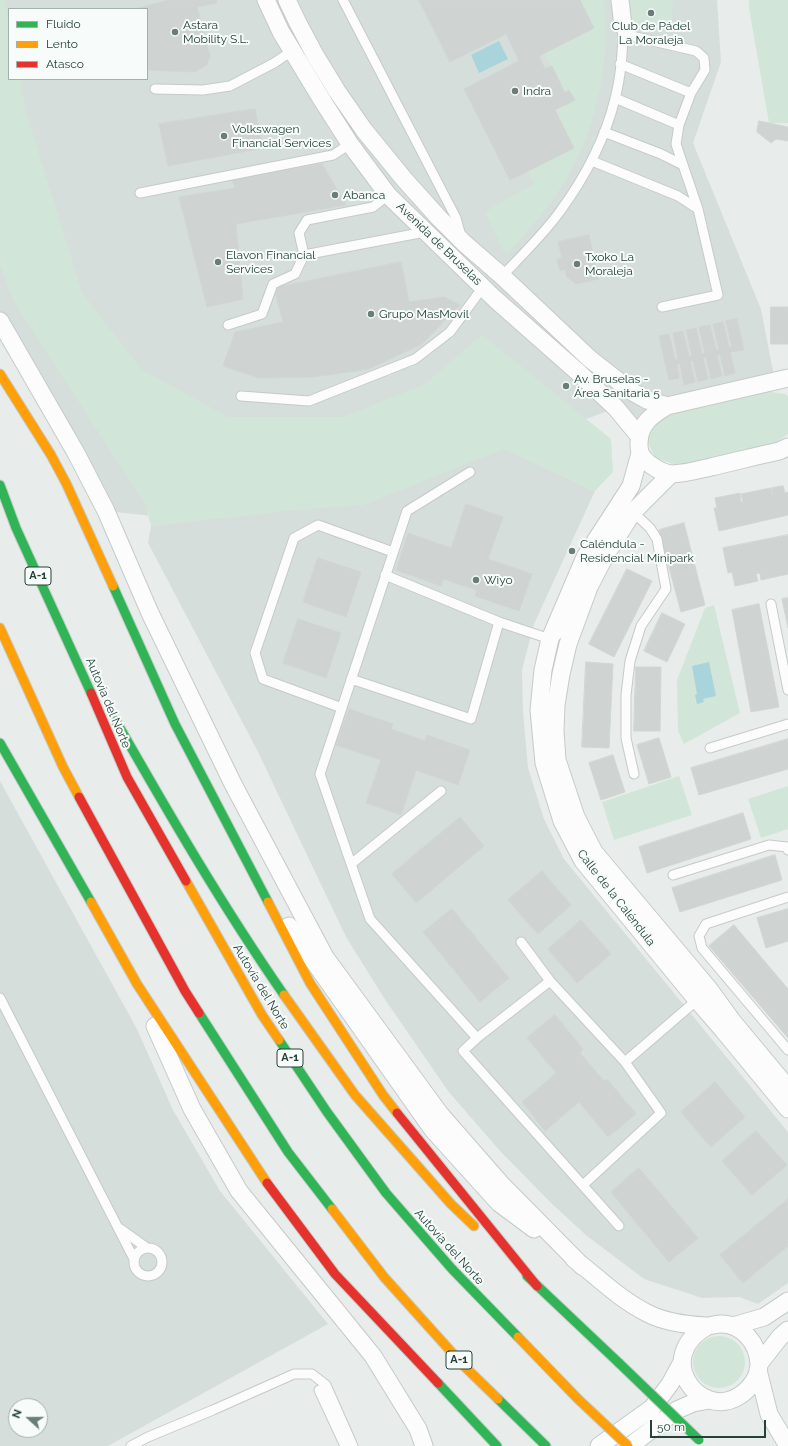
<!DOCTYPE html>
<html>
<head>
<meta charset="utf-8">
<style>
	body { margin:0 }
	#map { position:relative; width:788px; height:1446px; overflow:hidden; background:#e8edeb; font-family:Raleway,sans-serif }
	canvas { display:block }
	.legend { position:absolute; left:8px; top:8px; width:140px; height:72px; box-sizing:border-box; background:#f7fbf9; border:1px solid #a3b1ad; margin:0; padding:5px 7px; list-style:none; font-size:12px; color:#24423a }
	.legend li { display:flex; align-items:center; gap:8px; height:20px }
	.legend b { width:20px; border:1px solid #a3b1ad }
	.north { position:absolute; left:8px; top:1398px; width:40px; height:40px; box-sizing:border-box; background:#f7fbf9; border:1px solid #a3b1ad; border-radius:50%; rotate:291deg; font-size:11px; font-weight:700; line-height:16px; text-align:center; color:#24423a }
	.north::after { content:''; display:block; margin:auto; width:14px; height:18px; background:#697e78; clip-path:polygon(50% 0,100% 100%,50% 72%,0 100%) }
	.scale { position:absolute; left:650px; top:1420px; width:116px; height:18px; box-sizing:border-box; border:2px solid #24423a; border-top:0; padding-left:5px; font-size:12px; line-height:14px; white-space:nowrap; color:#24423a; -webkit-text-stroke:3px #f7fbf9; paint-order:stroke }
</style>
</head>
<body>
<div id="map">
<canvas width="788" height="1446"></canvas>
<ul class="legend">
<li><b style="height:5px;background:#30b455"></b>Fluido</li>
<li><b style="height:5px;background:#ff9f0a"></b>Lento</li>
<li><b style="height:5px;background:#e5322d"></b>Atasco</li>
</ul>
<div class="north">N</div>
<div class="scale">50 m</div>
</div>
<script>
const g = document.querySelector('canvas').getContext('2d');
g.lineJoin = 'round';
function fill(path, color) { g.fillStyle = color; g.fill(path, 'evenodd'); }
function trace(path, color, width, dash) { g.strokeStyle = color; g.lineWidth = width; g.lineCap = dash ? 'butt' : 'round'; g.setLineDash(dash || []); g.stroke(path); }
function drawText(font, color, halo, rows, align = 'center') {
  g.font = font + ' Raleway,sans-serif'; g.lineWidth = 4; g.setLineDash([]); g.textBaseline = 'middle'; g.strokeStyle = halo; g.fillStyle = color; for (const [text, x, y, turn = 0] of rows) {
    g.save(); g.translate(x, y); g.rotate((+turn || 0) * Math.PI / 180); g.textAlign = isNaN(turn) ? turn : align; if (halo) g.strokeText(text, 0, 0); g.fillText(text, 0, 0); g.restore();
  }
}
const built = new Path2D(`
	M0,0H717L721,62L693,143L761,309L775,381L667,406L639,436L616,408L505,449L595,491L534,624L522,670L523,710L528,768L544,819L564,859L788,1132V1283L758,1304L739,1297L702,1298L644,1279L587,1236L551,1203L500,1151L448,1091L384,998L346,937L257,750L148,543L151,526L179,519L106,511L0,321ZM9,9H147V79H9Z
	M0,781L137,1029L173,1110L220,1191L328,1324L108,1446H0ZM16,1406H40V1430H16Z`);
const green = new Path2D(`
	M0,0H5L9,20V79H20L26,113L82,293L142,370L228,417H344L425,384L482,335L611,439L613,472L595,491L504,449L363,505L295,510L151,526L145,504L13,300L0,263Z
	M580,0H604C605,9 606,18 606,27C606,82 591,141 561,187C546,211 527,232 507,254L503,250L485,212L534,184L528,172L574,148L555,110L575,100L569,90L565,93L544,53L594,28Z
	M629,0H673L671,26H632Z
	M749,0H788V123H769L749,8Z
	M764,391L785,394L788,396V434L775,443L695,463L673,464L656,458C654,454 650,449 649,444C644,429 663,417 674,412Z
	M714,605L740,713L684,744L678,731L677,680L705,608Z
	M679,776L692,815L614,840L602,802Z
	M788,786V829L761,838L748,799Z
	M693 1362a26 26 0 1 1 52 0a26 26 0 1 1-52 0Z`);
const water = new Path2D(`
	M499,41L508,59L479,73L471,55Z
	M709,662L716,696L703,699L704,702L697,704L695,695L697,694L692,666Z`);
const building = new Path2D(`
	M169,0H216L217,3L197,7L210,56L207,65L195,72L147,70V9H135Z
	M419,0H580L594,28L539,56L545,69L552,66L565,93L569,90L575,100L555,110L574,148L510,180L464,89L519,61L506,34L450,62Z
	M255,109L263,148L168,166L159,124Z
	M759,121L788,127V141L776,139L771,143L757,132Z
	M322,164L346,205L236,224L243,299L207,307L179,197L235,188L231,178Z
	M589,235L598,279L576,284L567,277L565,269L560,271L557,259L562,258L558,242Z
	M401,262L409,302L444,297L460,305L422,344L369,369L314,377L259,378L223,366L235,332L283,322L274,288Z
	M771,307H788V344H771Z
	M737,319L744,350L730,352L735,373L725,376L720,354L717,355L722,376L711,379L706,357L703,358L708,379L698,382L693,361H690L695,382L684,385L680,363L677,364L679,378L669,380L659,336L669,334L675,360L678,359L673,333L683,331L689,357L692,356L686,330L696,328L702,354L705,353L699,327L710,325L716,350H719L713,324L723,322L729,347H732L726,321Z
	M783,486L785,493L788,492V515L719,531L714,508H717L715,498L740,493L741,502H743L741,494L771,488L772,495L773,494L772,488Z
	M466,504L503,517L488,559L532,574L519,611L475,596L477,590L443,579L441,586L396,570L408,533L451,548Z
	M684,523L705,605L681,612L659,530Z
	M788,535V574L761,580L760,573L756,574L758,581L735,586L732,572L728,573L723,548Z
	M318,558L361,572L346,617L303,602Z
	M627,569L652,581L614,657L589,644Z
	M788,598V628L782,599Z
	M759,604L779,707L751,712L732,610Z
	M662,613L685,624L667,662L644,651Z
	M298,619L341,633L326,678L283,663Z
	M586,662L613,664L609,748L582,747Z
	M636,667H661L660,731H634Z
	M349,709L393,724L391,729L425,741L427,735L470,750L458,785L416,770L401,815L366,803L381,760L336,745Z
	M659,738L671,777L649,784L637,745Z
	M788,739V769L699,795L691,768Z
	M613,755L625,792L601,800L589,763Z
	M743,813L751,839L647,873L639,847Z
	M460,817L484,846L416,903L392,874Z
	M775,855L782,880L680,912L672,888Z
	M542,871L571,905L538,934L508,900Z
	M452,909L509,978L480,1002L423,932Z
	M788,909V941L766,948L757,918Z
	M581,920L611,954L577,983L548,949Z
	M734,925L788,989V1038L709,946Z
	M555,1015L583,1049L580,1053L604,1081L607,1079L636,1114L608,1137L579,1102L545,1131L522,1102L556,1073L527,1038Z
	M715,1082L745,1117L711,1147L681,1112Z
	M756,1131L787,1165L752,1195L722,1161Z
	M639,1168L698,1238L669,1262L611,1192Z
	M788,1199V1246L743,1283L720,1255Z`);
const lane = new Path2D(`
	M343,0L456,218L461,236
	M623,34L696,51L704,58L705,70L691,93L679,125L676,144L683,165
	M620,64L691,93
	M155,89L203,90L230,86L274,63L292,51
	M615,98L679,125
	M604,132L661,154L683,165L698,209L718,295L662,307
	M592,161L678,196L698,209
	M140,193L333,155L350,144
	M388,195L373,207L307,220L299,233L304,255L425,232
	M502,276C522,255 544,234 561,210C585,177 605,139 615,99C621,76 623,50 623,26
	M228,325L262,314L273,284L295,274L304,255
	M241,396L309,401L415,359L450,332L483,287
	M470,472L407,511L320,774L370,919L477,1038
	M633,512L650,528L657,539L666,589L641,626L630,661L626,695V738L634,774
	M385,575L499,622L550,639C562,635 567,625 572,614
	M771,604L788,690
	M351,679L471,719L499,622
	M342,708L263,679L255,653L294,538L318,525L393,552
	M710,748L788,724
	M351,864L441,791
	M673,875L769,845L787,847L788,850
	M788,897L706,924L699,936L702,948L788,1050
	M521,942L550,981L625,1062L661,1113L583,1185
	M550,981L477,1038L463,1051L619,1226
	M0,998L134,1259
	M625,1062L697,1000
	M119,1228L147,1248
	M134 1262a14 14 0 1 1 28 0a14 14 0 1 1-28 0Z
	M319,1390L345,1446
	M131,1446L148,1437L213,1410L294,1374H312L326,1385L353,1446`);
const street = new Path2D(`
	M266,0L281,32L322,100L350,144L388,195L495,299L579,373L616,408L639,436
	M287,0L298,23L315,55L337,91L364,130L404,179L439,218L464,243L502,276L590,359L631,391L647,400L667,406
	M620,0L623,26
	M0,321L76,453L106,511L150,613L233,784L325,957L440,1114L502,1185L582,1266
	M788,378L667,406C652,415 639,424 639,443C639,445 639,449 640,452C643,462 661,473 671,474C684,474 698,470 711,467C733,462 756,456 779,451L788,447
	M640,453L631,486L585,557L550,639L543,670L539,710L544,763L562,821L583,861L697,1000L723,1030L788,1109
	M671,474L633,512L605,556L589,587L568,644L561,674L556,705L555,731L557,760L576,817L594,852L709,989L733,1022L788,1088
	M289,926L433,1130L499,1203L534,1229
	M155,1026L192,1109L239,1191L373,1356L418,1429L424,1446
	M574,1259C599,1278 619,1299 647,1313C664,1322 687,1325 706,1326C711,1326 716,1324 721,1324C742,1324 758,1343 759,1364C759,1377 750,1389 739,1396C699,1421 652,1356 708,1326
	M733,1326L764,1317L788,1301
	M759,1364L780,1337L788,1330
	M758,1370L769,1414L788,1446
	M599,1446L652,1408L670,1384L682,1362
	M630,1446L677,1410L693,1403L710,1400`);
const fast = new Path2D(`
	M0,485L16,528L91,693
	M113,586L175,724L268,902
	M116,721C169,814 223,907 284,995
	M0,743L91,902
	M199,1013L288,1152L332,1209
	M279,1040L327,1112L386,1193L452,1269L518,1337
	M527,1276L619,1363
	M438,1383L497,1446
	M498,1399L546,1446`);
const slow = new Path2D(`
	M0,374L51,455L66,483L113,586
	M0,628L63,767L79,797
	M186,881L262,1015L279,1040
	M91,902L137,984L267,1183
	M268,902L310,983L383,1095L397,1113
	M284,995L355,1095L451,1204L474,1226
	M332,1209L384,1277L464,1366L498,1399
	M518,1337L578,1399`);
const jam = new Path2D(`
	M91,693L127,777L186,881
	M79,797L185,991L199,1013
	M397,1113L537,1286
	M267,1183L335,1274L438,1383`);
const fastBridge = new Path2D(`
	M619,1363L699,1440`);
const slowBridge = new Path2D(`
	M578,1399L628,1446`);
const markers = [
	[651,13,4,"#697e78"],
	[175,32,4,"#697e78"],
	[515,91,4,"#697e78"],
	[224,136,4,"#697e78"],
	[335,195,4,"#697e78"],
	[218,262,4,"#697e78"],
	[577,264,4,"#697e78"],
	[371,314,4,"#697e78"],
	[566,386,4,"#697e78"],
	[572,551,4,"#697e78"],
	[476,580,4,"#697e78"]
];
const shields = [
	[38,576,26],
	[290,1058,26],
	[459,1360,26]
];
const shieldNames = [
	["A-1",38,576],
	["A-1",290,1058],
	["A-1",459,1360]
];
const poiNames = [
	["Astara",183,25],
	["Mobility S.L.",183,39],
	["Club de Pádel",651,26,"center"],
	["La Moraleja",651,40,"center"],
	["Indra",523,91],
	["Volkswagen",232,129],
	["Financial Services",232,143],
	["Abanca",343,195],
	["Elavon Financial",226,255],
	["Services",226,269],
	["Txoko La",585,257],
	["Moraleja",585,271],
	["Grupo MasMovil",379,314],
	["Av. Bruselas -",574,379],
	["Área Sanitaria 5",574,393],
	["Caléndula -",580,544],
	["Residencial Minipark",580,558],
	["Wiyo",484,580]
];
const streetNames = [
	["Avenida de Bruselas",439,244,44],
	["Autovía del Norte",108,703,67],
	["Calle de la Caléndula",616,898,52],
	["Autovía del Norte",261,987,59],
	["Autovía del Norte",449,1247,48]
];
fill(built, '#d6dedb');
fill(green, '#d1e6d8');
fill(water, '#a9d4db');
fill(building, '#cfd4d2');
trace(building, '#d1d6d4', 1);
trace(lane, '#c5cac8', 11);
trace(street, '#c5cac8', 19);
trace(fast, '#c3ccc9', 11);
trace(slow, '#c3ccc9', 11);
trace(jam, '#c3ccc9', 11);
trace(lane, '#fcfcfc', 9);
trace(street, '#fcfcfc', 17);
trace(fast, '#30b455', 9);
trace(slow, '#ff9f0a', 9);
trace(jam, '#e5322d', 9);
trace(fastBridge, '#c3ccc9', 11, []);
trace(slowBridge, '#c3ccc9', 11, []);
trace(fastBridge, '#30b455', 9);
trace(slowBridge, '#ff9f0a', 9);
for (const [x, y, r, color] of markers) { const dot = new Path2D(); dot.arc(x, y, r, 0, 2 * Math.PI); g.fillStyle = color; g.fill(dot); trace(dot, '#f7fbf9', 1.5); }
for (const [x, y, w] of shields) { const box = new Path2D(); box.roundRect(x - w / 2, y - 9, w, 18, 3); g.fillStyle = '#f7fbf9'; g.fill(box); trace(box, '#24423a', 1); }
drawText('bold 11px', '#24423a', null, shieldNames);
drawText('12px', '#24423a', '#f7fbf9', poiNames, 'left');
drawText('12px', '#24423a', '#f7fbf9', streetNames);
</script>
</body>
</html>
